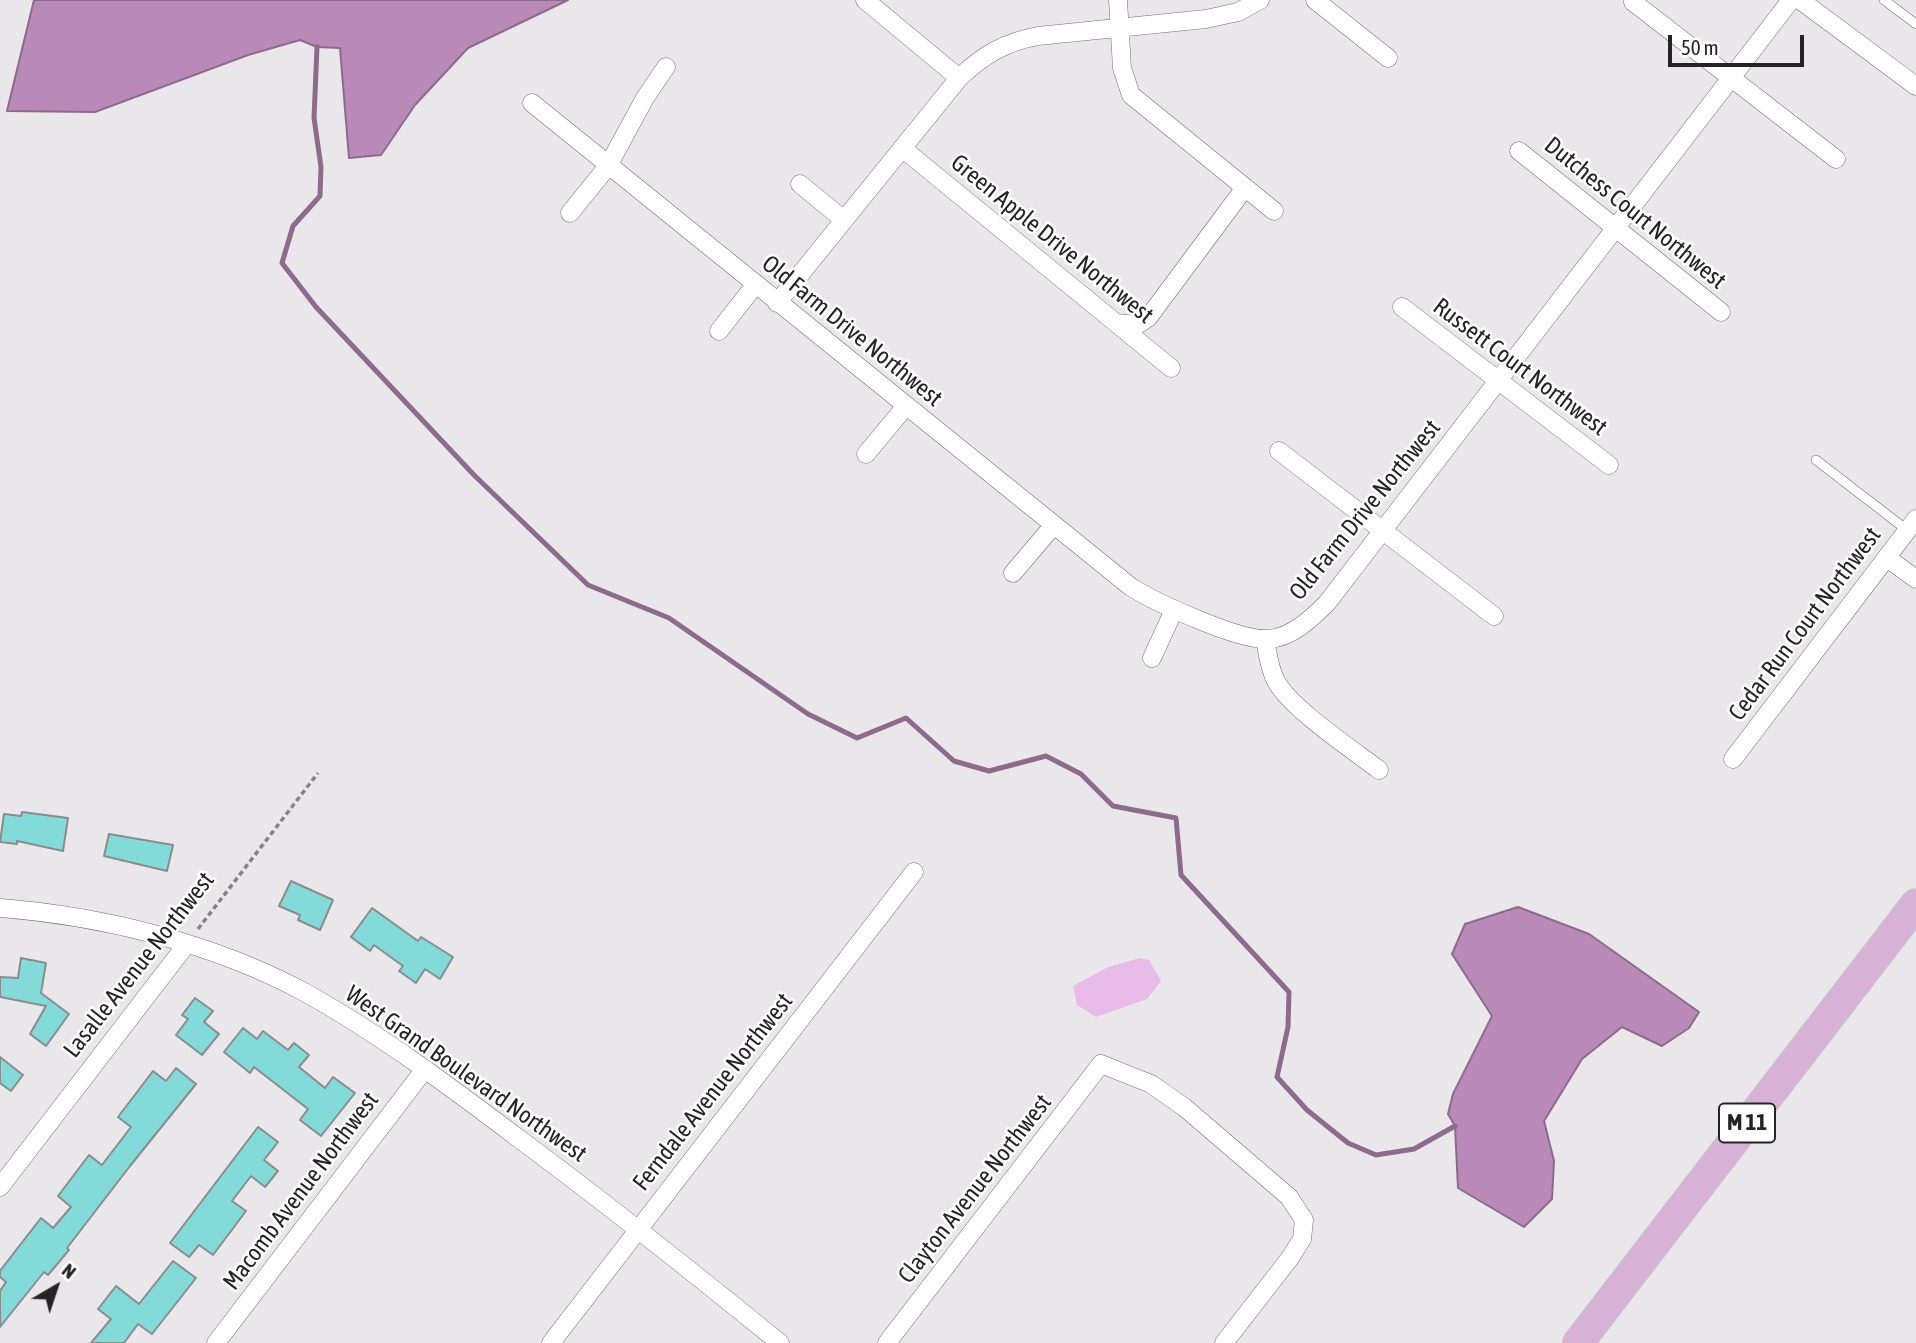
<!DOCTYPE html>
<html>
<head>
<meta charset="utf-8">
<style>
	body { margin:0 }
	#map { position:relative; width:1916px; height:1343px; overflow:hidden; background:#eae7ea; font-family:"Asap Condensed",sans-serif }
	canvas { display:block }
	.north { position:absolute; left:21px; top:1252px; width:70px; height:70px; -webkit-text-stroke:5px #fff; paint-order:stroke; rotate:39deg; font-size:19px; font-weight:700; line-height:28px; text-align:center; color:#252425 }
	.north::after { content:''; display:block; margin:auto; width:24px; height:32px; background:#252425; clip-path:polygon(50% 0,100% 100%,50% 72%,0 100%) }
	.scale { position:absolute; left:1668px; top:35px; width:136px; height:32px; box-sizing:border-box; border:4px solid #252425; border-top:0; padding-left:9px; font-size:21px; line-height:24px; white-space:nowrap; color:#252425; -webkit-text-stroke:5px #fff; paint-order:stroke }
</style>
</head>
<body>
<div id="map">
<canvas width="1916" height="1343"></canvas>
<div class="north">N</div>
<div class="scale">50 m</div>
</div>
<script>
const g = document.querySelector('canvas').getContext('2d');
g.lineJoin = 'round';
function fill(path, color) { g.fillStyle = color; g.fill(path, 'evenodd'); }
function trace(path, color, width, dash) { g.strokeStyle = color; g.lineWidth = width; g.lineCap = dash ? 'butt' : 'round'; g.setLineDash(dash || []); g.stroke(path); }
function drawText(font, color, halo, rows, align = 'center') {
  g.font = font + ' "Asap Condensed",sans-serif'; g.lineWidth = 5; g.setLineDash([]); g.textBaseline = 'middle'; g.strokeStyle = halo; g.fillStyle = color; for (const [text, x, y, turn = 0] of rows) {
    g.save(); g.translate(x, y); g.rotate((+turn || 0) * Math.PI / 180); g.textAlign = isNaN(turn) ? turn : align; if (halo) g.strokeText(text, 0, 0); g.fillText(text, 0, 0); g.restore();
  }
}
const green = new Path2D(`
	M1140,958L1149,960L1161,981L1147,999L1096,1017L1077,1005L1073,986L1108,967Z`);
const water = new Path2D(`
	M34,0H568L468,48L415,105L381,155L349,158L340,48L317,47L300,40L248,55L95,112L7,111Z
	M1518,907L1589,934L1699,1012L1689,1028L1662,1046L1622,1027L1582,1059L1544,1121L1554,1161L1552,1199L1524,1227L1458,1188L1455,1126L1448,1114L1453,1094L1492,1016L1452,954L1465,924Z`);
const stream = new Path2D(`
	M317,47L314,118L321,167L320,196L293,226L282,263L316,307L474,475L588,585L669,618L808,714L857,738L906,718L954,761L989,771L1046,756L1081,774L1113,806L1176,818L1181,875L1289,992L1288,1027L1277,1077L1307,1110L1348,1143L1376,1155L1414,1149L1455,1126`);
const building = new Path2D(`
	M22,812L68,818L63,851L17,841V844L0,842L4,814L21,816Z
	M109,834L173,845L167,871L104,856Z
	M291,881L333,900L320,930L298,920L300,915L279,906Z
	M372,908L418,941L421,937L453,957L440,979L425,969L416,983L399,971L403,966L374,945L370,951L351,937Z
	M21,958L46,963L41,993L69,1014L46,1046L30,1034L46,1006L0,997V977L18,978Z
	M195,998L213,1011L204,1022L219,1034L202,1055L176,1035L188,1019L182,1015Z
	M243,1028L257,1039L263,1031L288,1050L294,1043L309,1055L299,1067L325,1088L333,1077L355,1093L321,1136L300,1120L308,1109L254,1067L250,1073L224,1052Z
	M0,1057L23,1075L11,1091L0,1083Z
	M176,1068L196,1084L130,1166L67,1248L69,1250L48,1275L44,1272L0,1327V1291L6,1282L0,1277V1271L41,1218L53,1228L71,1207L58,1196L89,1155L102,1165L131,1127L118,1117L153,1071L166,1081Z
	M258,1127L278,1142L264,1160L278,1171L265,1187L251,1176L232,1201L246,1211L213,1255L199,1245L189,1257L170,1243Z
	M173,1261L196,1278L152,1334L138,1324L124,1343H91L111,1319L98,1309L116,1286L139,1304Z`);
const path = new Path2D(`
	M198,929L318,773`);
const lane = new Path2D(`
	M1884,0L1916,24
	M1816,460L1907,530`);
const street = new Path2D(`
	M865,0L959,78
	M1118,0L1122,68L1131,95L1274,211
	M1315,0L1388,58
	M1800,0L1916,86
	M1633,2L1836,159
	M532,103L1131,587C1157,603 1239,641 1268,639C1291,638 1311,619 1327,603L1791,0
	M902,148L1171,368
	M1519,151L1721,312
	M800,184L844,220
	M570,213L608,166L645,98L666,67
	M777,303L959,78C983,55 1005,42 1038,36L1206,19L1238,12L1260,0
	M1402,307L1609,465
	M1116,323L1137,325L1148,318L1244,189
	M719,331L755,285
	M1279,451L1494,616
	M866,454L906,406
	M1887,558L1916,579
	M1013,573L1053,526
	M1265,640C1268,654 1269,668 1276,681C1290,708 1353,750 1379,770
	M1152,658L1174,610
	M1733,759L1916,519
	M0,908C102,916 213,943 304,992C380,1034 449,1086 518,1138C607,1204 694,1273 780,1343
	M0,1187L186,945
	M216,1343L425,1069
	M551,1343L914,872
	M887,1343L1101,1064L1151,1084L1184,1107L1289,1197L1304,1220L1302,1239L1290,1258L1224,1343`);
const primary = new Path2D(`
	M1578,1343L1916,904`);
const shields = [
	[1747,1123,56]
];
const shieldNames = [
	["M 11",1747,1123]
];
const streetNames = [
	["Dutchess Court Northwest",1635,213,39],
	["Green Apple Drive Northwest",1052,239,39],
	["Old Farm Drive Northwest",852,331,39],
	["Russett Court Northwest",1520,367,37],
	["Old Farm Drive Northwest",1365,510,-51],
	["Cedar Run Court Northwest",1805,624,-53],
	["Lasalle Avenue Northwest",139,965,-52],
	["West Grand Boulevard Northwest",466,1074,35],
	["Ferndale Avenue Northwest",713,1092,-52],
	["Clayton Avenue Northwest",975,1189,-52],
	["Macomb Avenue Northwest",301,1191,-53]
];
fill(green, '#e9bbe8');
fill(water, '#b989b8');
trace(water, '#8d6b8c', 2);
trace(stream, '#8d6b8c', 5);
fill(building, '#82dbd9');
trace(building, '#898d8d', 2);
trace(lane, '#716e71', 10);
trace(street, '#716e71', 19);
trace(primary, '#c6c6c6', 32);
trace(path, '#858385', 3.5, [5, 3.5]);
trace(lane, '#fff', 9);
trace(street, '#fff', 18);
trace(primary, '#d7b1d6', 30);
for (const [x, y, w] of shields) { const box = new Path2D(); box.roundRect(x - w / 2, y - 19.5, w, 39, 5); g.fillStyle = '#fff'; g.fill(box); trace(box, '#252425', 2); }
drawText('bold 23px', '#252425', null, shieldNames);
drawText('24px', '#252425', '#fff', streetNames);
</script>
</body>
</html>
